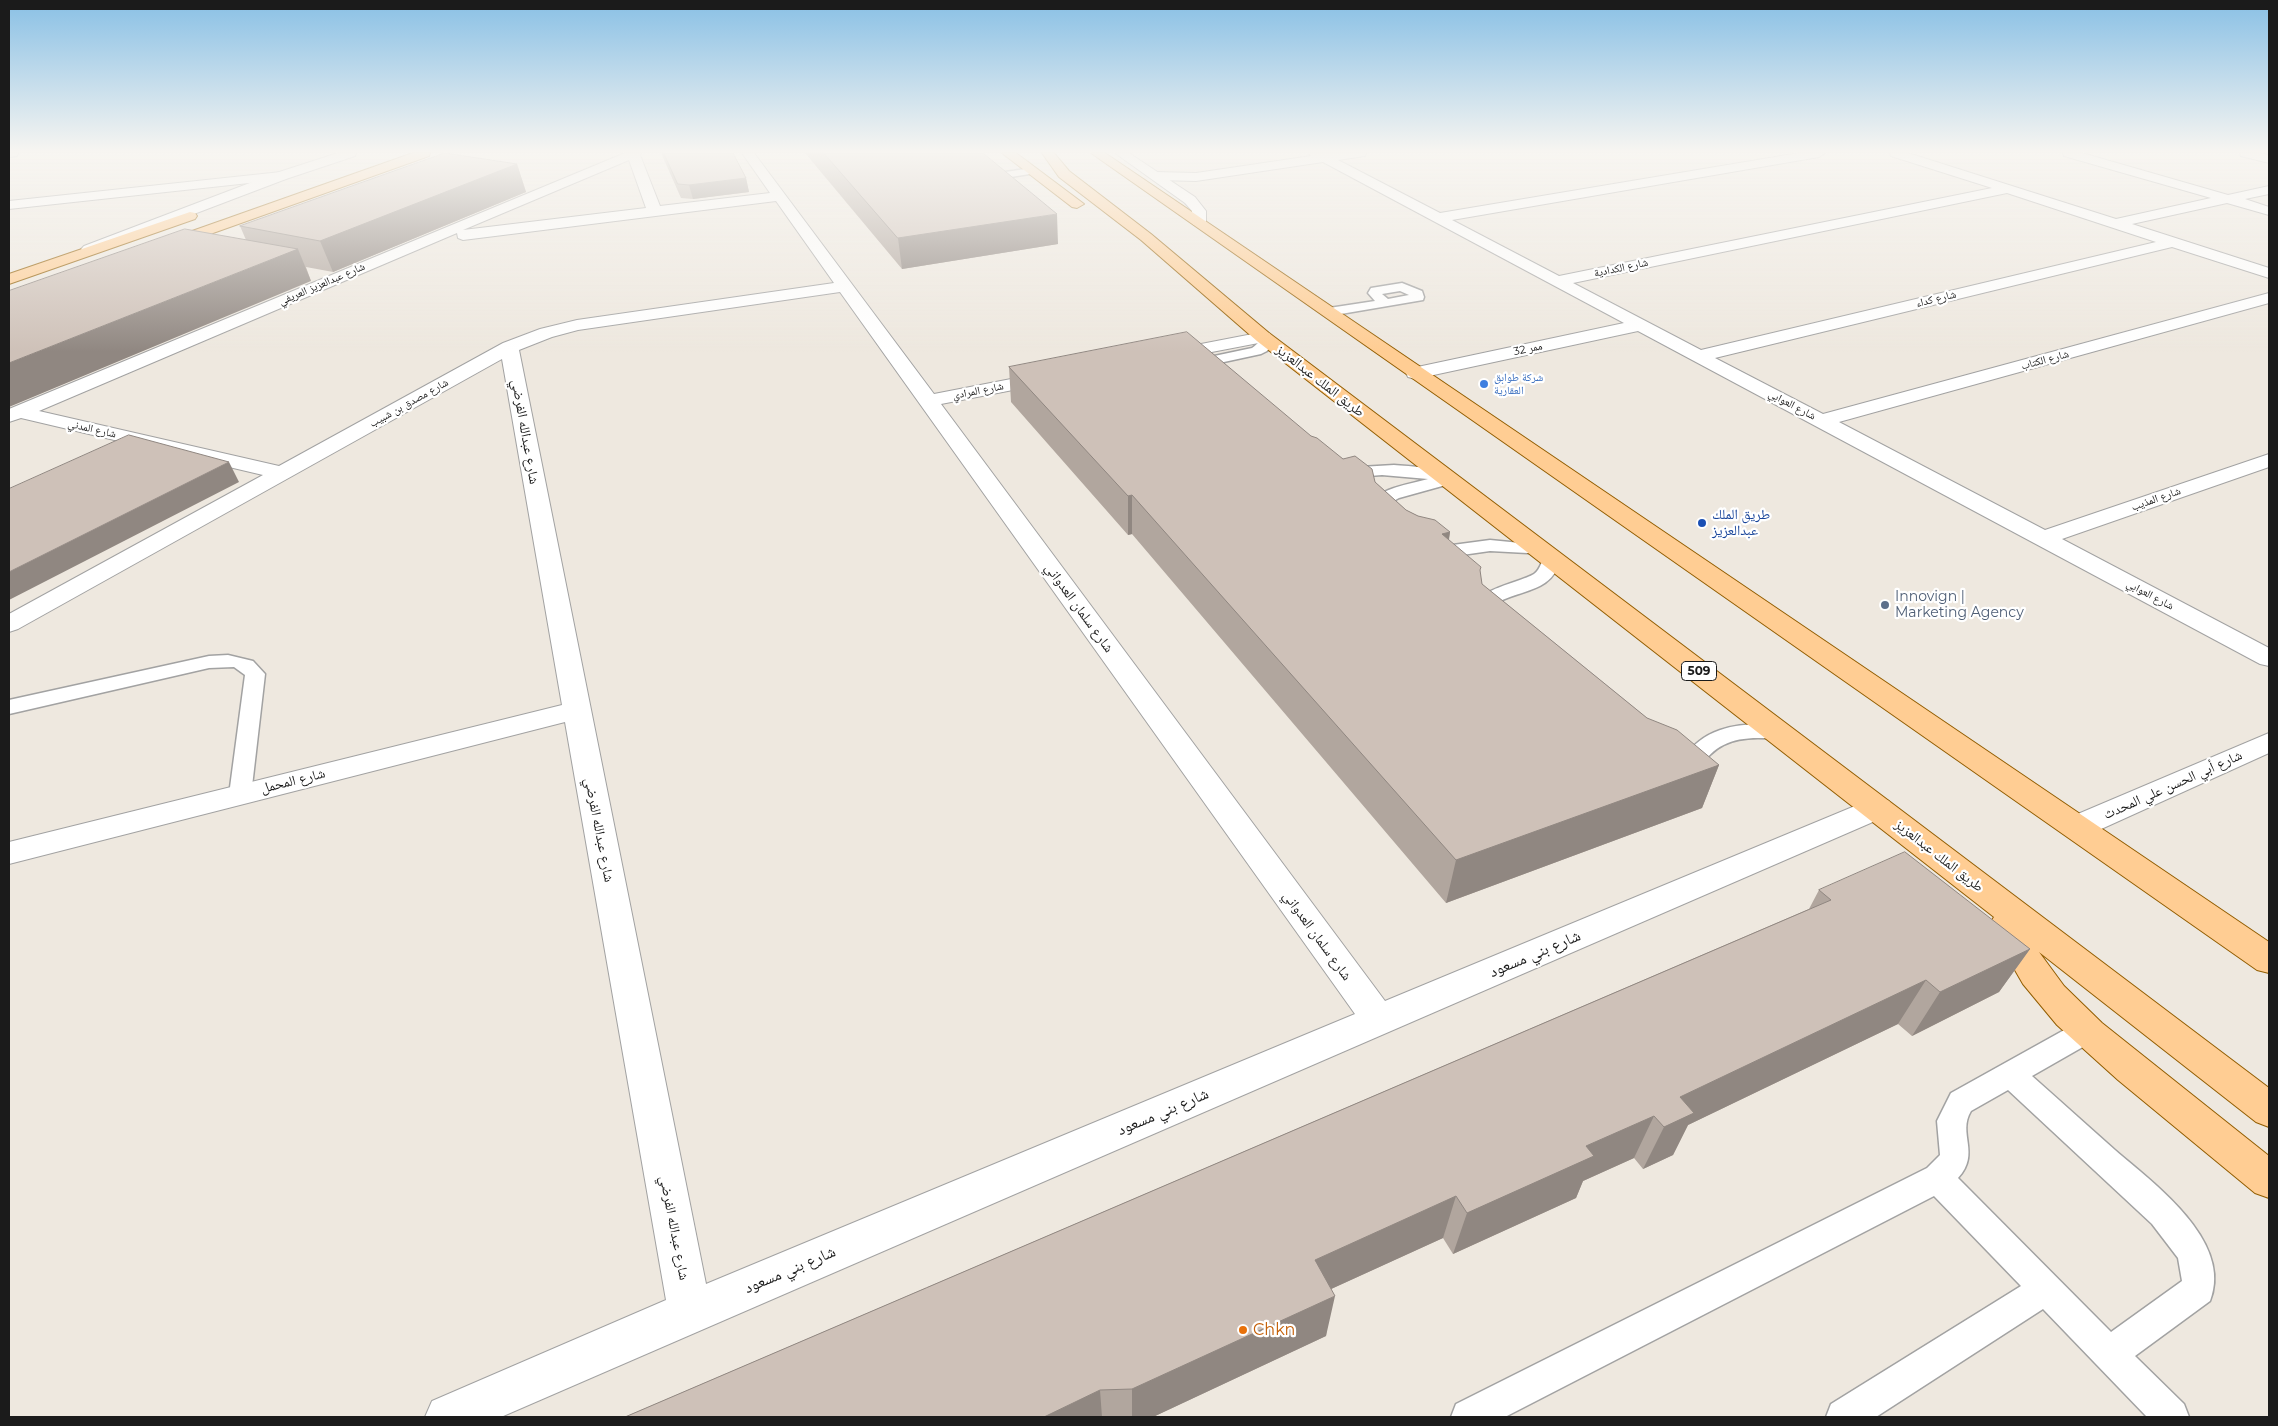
<!DOCTYPE html>
<html>
<head>
<meta charset="utf-8">
<style>
	body { margin:0 }
	#map { position:relative; width:2278px; height:1426px; overflow:hidden; background:#eee8df; font-family:Montserrat,sans-serif }
	canvas { display:block }
	.frame { position:absolute; inset:0; border:10px solid #1b1b1b; pointer-events:none }
</style>
</head>
<body>
<div id="map">
<canvas width="2278" height="1426"></canvas>
<div class="frame"></div>
</div>
<script>
const g = document.querySelector('canvas').getContext('2d');
g.lineJoin = 'round';
function trace(path, color, width, dash) { g.strokeStyle = color; g.lineWidth = width; g.lineCap = dash ? 'butt' : 'round'; g.setLineDash(dash || []); g.stroke(path); }
function fill(path, color) { g.fillStyle = color; g.fill(path, 'evenodd'); }
function drawText(font, color, halo, rows, align = 'center') {
  g.font = font + ' Montserrat,"Noto Naskh Arabic",sans-serif'; g.lineWidth = 4.5; g.setLineDash([]); g.textBaseline = 'middle'; g.strokeStyle = halo; g.fillStyle = color; for (const [text, x, y, turn = 0] of rows) {
    g.save(); g.translate(x, y); g.rotate((+turn || 0) * Math.PI / 180); g.textAlign = isNaN(turn) ? turn : align; if (halo) g.strokeText(text, 0, 0); g.fillText(text, 0, 0); g.restore();
  }
}
const service = new Path2D(`
	M1032,168L1037,171L1036,173L992,180L987,177L992,174Z
	M1402,283L1422,291L1424,297L1423,300L1329,316L1322,312L1329,308L1375,301L1368,293L1371,288ZM1400,291L1409,295L1388,299L1382,294Z
	M1268,336L1275,340L1267,351L1261,354L1210,365L1208,367L1211,373L1209,376H1199L1194,366L1200,359L1252,348C1258,344 1261,338 1268,336Z
	M1394,465C1408,466 1448,468 1455,479L1453,483L1399,498L1386,505L1387,516L1384,520H1372L1369,516L1368,505C1381,487 1408,485 1428,479L1382,475L1343,478L1337,476L1335,473L1337,470L1343,468Z
	M1490,540L1541,545L1547,546L1550,550L1547,554H1558L1561,558C1553,592 1523,589 1496,603L1492,607V615L1489,619L1482,621L1475,619C1457,593 1520,583 1534,574C1541,569 1541,561 1546,554L1490,551L1441,558L1424,557L1421,553L1424,549L1430,548Z
	M228,655L253,661L265,674L251,795L248,801L240,803L232,801L229,795L245,675L234,667L209,668L9,714V700L209,656Z
	M1765,724L1786,727L1789,732L1786,737C1776,740 1768,738 1758,738C1731,738 1713,746 1699,769L1679,774L1671,771L1668,766L1671,761L1684,758C1703,729 1733,724 1765,724Z
	M2085,1020L2095,1024L2099,1032L2095,1040L2032,1076C2060,1101 2087,1125 2115,1150C2153,1183 2234,1241 2210,1301L2135,1356L2184,1404L2189,1417H2147L2043,1309L1876,1417H1826L1831,1404L2021,1286L1934,1196L1505,1417H1451L1456,1404L1927,1168L1940,1155L1937,1121L1951,1093L2075,1024ZM2008,1090L2152,1224L2178,1258L2182,1281L2111,1332L1958,1178C1981,1153 1957,1134 1971,1111Z`);
const minor = new Path2D(`
	M9,153H18L17,156L9,157Z
	M625,153H641L640,155L660,206L770,193L742,153H754L934,394L1047,372L1054,374L1056,378L1054,382L941,404L1385,1001L1867,801L1878,797L1889,801L1893,808L1889,815L501,1417H425L432,1401L666,1300L565,722L9,864V842L562,705L502,359L18,629L9,632V614L263,475L21,418L9,422V409ZM629,160L646,208L463,230ZM776,201L834,283L577,320L540,329L503,343L279,466L39,411L457,233L458,238L463,240ZM840,292L1355,1014L706,1284L519,350L552,337L578,330Z
	M1309,153H1366L1365,156L1338,160L1440,213L1799,153H1825L1819,157L1452,220L1559,276L1992,188L1891,156L1890,153H1908L2116,219L2211,198L2064,156L2063,153H2082L2228,195L2269,186V194L2245,199L2269,207V215L2227,203L2132,224L2269,268V278L2172,247L1715,358L1823,414L2269,293V303L1839,422L2045,530L2269,454V467L2062,539L2269,648V666L2260,664L1638,331L1415,379L1408,377L1406,373L1408,369L1624,323L1323,162L1196,181L1156,180L1149,176L1156,172L1196,173L1311,156ZM2007,193L2156,242L1701,350L1573,283Z
	M2240,153H2259L2269,155V163L2241,156Z
	M281,172L286,173L288,176L286,179L9,209V201Z
	M1263,332L1269,333L1272,337L1269,341L1170,360L1164,359L1161,355L1164,351L1170,350Z
	M2269,733V753L2088,835L2077,838L2066,835L2062,827L2066,819Z`);
const tertiary = new Path2D(`
	M338,153H356L355,156L286,179L94,252H84L81,249L84,246L276,173Z
	M1115,153H1129L1195,197L1206,211V222L1204,225H1194L1192,222V211L1185,203Z`);
const primary = new Path2D(`
	M413,153H430L429,156L171,248H161L158,245L161,242Z
	M1002,153H1016L1084,204L1077,208L1072,207Z
	M1042,153H1054L1069,171L1151,234L1269,333L2269,1088V1127L2256,1122L2039,952L2064,986L2102,1023L2269,1156V1198L2255,1193L2118,1080L2057,1025L2023,984L1989,925L1994,917L1257,341L1141,240L1059,177Z
	M1091,153H1105L2269,942V973L2257,970Z
	M190,212L195,213L197,216L195,219L9,284V274Z`);
const wall = new Path2D(`
	M661,153H733L746,178L749,192L693,199L681,198Z
	M805,153H983L1058,244L902,269Z
	M517,164L526,192L333,272L306,267L311,281L246,240L240,226Z
	M1009,367L1311,436L1375,482L1406,510L1450,532L1449,540L1480,572L1482,584L1647,718L1719,765L1702,808L1446,903L1132,534L1128,535L1011,402Z
	M1819,890L2030,949L1999,992L1912,1036L1898,1024L1688,1125L1673,1155L1643,1169L1634,1158L1583,1181L1576,1198L1453,1254L1443,1238L1331,1289L1326,1336L1153,1417H625L1809,909Z`);
const shadedWall = new Path2D(`
	M517,164L526,192L333,272L320,241Z
	M746,178L749,192L693,199L689,185Z
	M1057,214L1058,244L902,269L898,238Z
	M298,249L311,281L9,407V363Z
	M229,462L239,482L9,600V572Z
	M1132,495V534L1128,535V496Z
	M1450,532L1443,572L1442,534Z
	M1719,765L1702,808L1446,903L1456,860Z
	M2030,949L1999,992L1912,1036L1940,992Z
	M1926,980L1898,1024L1688,1125L1673,1155L1643,1169L1664,1127L1680,1097Z
	M1654,1116L1634,1158L1583,1181L1576,1198L1453,1254L1467,1213L1586,1146Z
	M1456,1196L1443,1238L1307,1300L1315,1260Z
	M1335,1296L1326,1336L1153,1417H1132V1389Z
	M1100,1390L1102,1417H1044Z`);
const building = new Path2D(`
	M445,153L517,164L320,241L240,226Z
	M664,153H733L746,178L689,185L678,184Z
	M824,153H983L1057,214L898,238Z
	M185,229L298,249L9,363V291Z
	M1187,332L1311,436L1317,438L1343,459L1355,456L1372,469L1375,482L1406,510L1418,516L1435,520L1450,532L1442,534L1481,567L1480,570L1482,584L1647,718L1677,730L1719,765L1456,860L1132,495L1128,496L1009,367Z
	M129,435L229,462L9,572V489Z
	M1905,852L2030,949L1940,992L1926,980L1680,1097L1694,1113L1664,1127L1654,1116L1586,1146L1594,1156L1467,1213L1456,1196L1315,1260L1335,1296L1132,1389L1100,1390L1044,1417H625L1831,900L1819,890Z`);
const markers = [
	[1484,384,5,"#3f7fe0"],
	[1702,523,5,"#1a4fb4"],
	[1885,605,5,"#5c6f8a"],
	[1243,1330,5,"#e8710a"]
];
const farStreetnames = [
	["شارع الكدادية",1621,268,-12],
	["شارع عبدالعزيز العريفي",322,284,-23],
	["شارع كداء",1936,299,-14],
	["ممر 32",1528,349,-12],
	["شارع الكتاب",2045,360,-15],
	["شارع المرادي",978,391,-11],
	["شارع مصدق بن شبيب",409,403,-29],
	["شارع العوابي",1792,405,28],
	["شارع المدني",92,429,13],
	["شارع المذيب",2156,499,-19],
	["شارع العوابي",2150,595,28]
];
const farShopnames = [
	["شركة طوابق",1494,378],
	["العقارية",1494,391]
];
const shields = [
	[1699,671,35]
];
const shieldNames = [
	["509",1699,671]
];
const streetNames = [
	["طريق الملك عبدالعزيز",1320,381,38],
	["شارع عبدالله الفرضي",525,432,80],
	["شارع سلمان العدواني",1079,608,54],
	["شارع المحمل",293,781,-14],
	["شارع أبي الحسن علي المحدث",2173,785,-24],
	["شارع عبدالله الفرضي",599,830,79],
	["طريق الملك عبدالعزيز",1939,856,38],
	["شارع سلمان العدواني",1317,936,54],
	["شارع عبدالله الفرضي",674,1228,79]
];
const transitNames = [
	["طريق الملك",1712,515],
	["عبدالعزيز",1712,531]
];
const serviceNames = [
	["Innovign |",1895,597],
	["Marketing Agency",1895,613]
];
const nearStreetnames = [
	["شارع بني مسعود",1535,954,-23],
	["شارع بني مسعود",1163,1112,-23],
	["شارع بني مسعود",790,1270,-23]
];
const nearFoodnames = [
	["Chkn",1253,1330]
];
trace(service, '#a2a2a2', 3);
trace(minor, '#a2a2a2', 2);
trace(tertiary, '#a2a2a2', 2);
trace(primary, '#925d00', 2);
fill(service, '#fff');
fill(minor, '#fff');
fill(tertiary, '#fff');
fill(primary, '#ffcd93');
fill(wall, '#b1a69e');
fill(shadedWall, '#908781');
fill(building, '#cec1b8');
trace(building, '#908781', 1);
const sky = g.createLinearGradient(0, 0, 0, 352);
sky.addColorStop(0, '#89c0e5');
sky.addColorStop(0.43, '#f7f5f1');
sky.addColorStop(1, '#f7f5f100');
g.fillStyle = sky;
g.fillRect(0, 0, 2278, 352);
for (const [x, y, r, color] of markers) { const dot = new Path2D(); dot.arc(x, y, r, 0, 2 * Math.PI); g.fillStyle = color; g.fill(dot); trace(dot, '#fff', 2); }
drawText('11px', '#1b1b1b', '#fff', farStreetnames);
drawText('11px', '#366cbe', '#fff', farShopnames, 'left');
for (const [x, y, w] of shields) { const box = new Path2D(); box.roundRect(x - w / 2, y - 9.5, w, 19, 4); g.fillStyle = '#fff'; g.fill(box); trace(box, '#1b1b1b', 1); }
drawText('bold 12px', '#1b1b1b', null, shieldNames);
drawText('14px', '#1b1b1b', '#fff', streetNames);
drawText('14px', '#164399', '#fff', transitNames, 'left');
drawText('14px', '#4e5e75', '#fff', serviceNames, 'left');
drawText('16px', '#1b1b1b', '#fff', nearStreetnames);
drawText('16px', '#c56008', '#fff', nearFoodnames, 'left');
</script>
</body>
</html>
